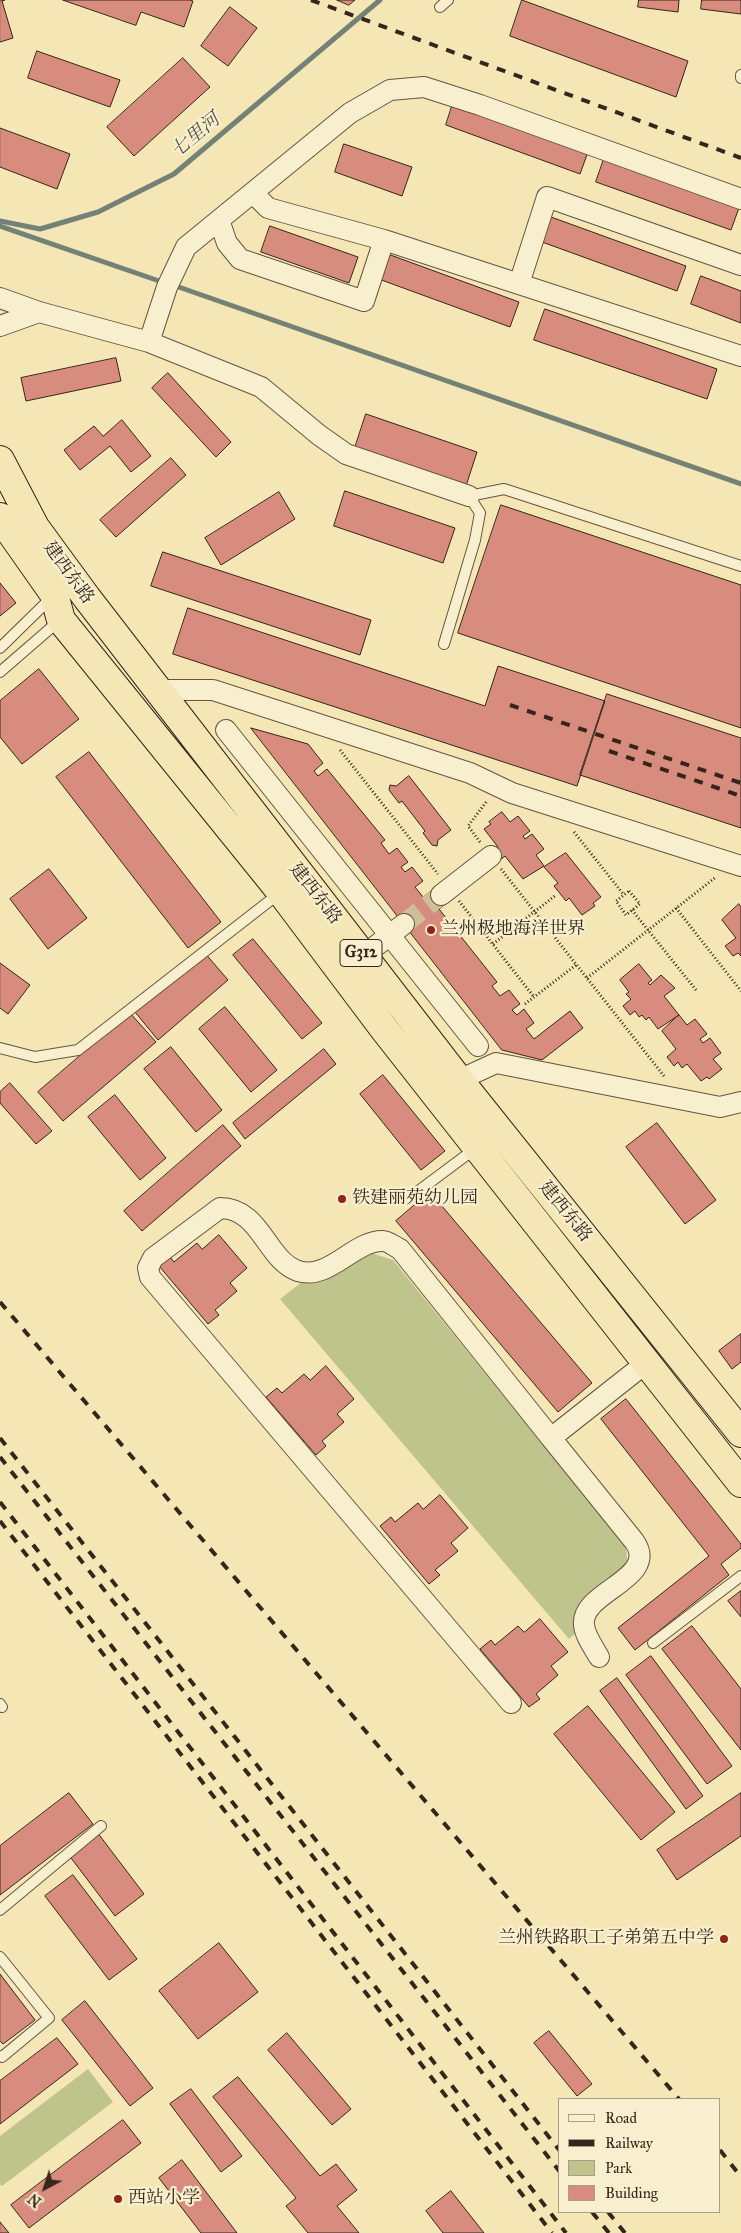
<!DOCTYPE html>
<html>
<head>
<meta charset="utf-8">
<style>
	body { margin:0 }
	#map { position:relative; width:741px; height:2233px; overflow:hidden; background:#f4e6b5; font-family:"IM FELL Great Primer",serif }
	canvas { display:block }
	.legend { position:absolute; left:558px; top:2098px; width:162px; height:115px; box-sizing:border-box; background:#f8efcf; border:1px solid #aa9e87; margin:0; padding:6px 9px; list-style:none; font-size:15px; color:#35251a }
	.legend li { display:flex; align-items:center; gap:10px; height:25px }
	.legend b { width:25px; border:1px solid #aa9e87 }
	.north { position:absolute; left:20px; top:2163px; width:50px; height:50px; -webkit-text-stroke:4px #f8efcf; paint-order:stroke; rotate:220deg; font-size:14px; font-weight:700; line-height:20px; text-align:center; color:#35251a }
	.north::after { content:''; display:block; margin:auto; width:18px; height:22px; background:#35251a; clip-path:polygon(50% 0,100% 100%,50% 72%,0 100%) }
</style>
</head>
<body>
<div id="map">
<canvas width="741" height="2233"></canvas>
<ul class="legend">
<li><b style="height:6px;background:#f8efcf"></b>Road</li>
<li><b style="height:6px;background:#35251a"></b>Railway</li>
<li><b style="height:14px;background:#bec48c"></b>Park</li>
<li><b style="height:14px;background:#d88c7e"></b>Building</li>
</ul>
<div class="north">N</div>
</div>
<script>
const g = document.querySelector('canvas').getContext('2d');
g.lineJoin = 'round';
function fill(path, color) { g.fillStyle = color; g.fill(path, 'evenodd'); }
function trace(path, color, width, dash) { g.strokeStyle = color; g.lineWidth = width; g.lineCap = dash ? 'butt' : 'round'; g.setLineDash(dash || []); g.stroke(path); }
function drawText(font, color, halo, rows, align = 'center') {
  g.font = font + ' "IM FELL Great Primer","Noto Serif SC",serif'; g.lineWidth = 4.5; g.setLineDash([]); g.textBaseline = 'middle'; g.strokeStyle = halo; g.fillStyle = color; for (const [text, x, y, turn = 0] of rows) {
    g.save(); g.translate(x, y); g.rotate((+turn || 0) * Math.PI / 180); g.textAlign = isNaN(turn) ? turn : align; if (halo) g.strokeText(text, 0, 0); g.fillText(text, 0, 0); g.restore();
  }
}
const green = new Path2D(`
	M349,1246L393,1260L626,1547L627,1560L625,1566L578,1631L569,1639L280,1299Z
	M88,2069L113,2102L2,2186L0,2184V2136Z`);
const stream = new Path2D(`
	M0,221L40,229L98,212L174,174L380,0
	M0,226L165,283
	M173,285L741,484`);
const building = new Path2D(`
	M0,0H5L2,1L13,38L0,42Z
	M63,0H190L193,1L184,27L141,12L136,25Z
	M337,0H355L349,5Z
	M522,0L688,61L676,97L510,36Z
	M639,0H679L678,12L638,7Z
	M702,0H741V14L701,9Z
	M230,7L257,28L228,66L201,46Z
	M37,51L120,80L110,107L28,78Z
	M183,58L210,87L134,156L107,127Z
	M454,100L589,149L580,174L446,125Z
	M0,128L70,154L57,189L0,167Z
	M344,144L412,167L402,196L335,172Z
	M605,156L740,205L731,230L596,182Z
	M551,217L686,266L677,291L542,242Z
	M270,226L358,257L349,283L261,252Z
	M385,253L519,302L510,327L376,278Z
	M701,276L741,291V323L691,304Z
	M545,309L717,369L707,399L534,340Z
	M116,358L121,381L26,401L21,378Z
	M168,373L231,442L216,457L152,388Z
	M366,414L477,452L465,489L354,451Z
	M122,420L151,456L131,472L110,446L80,470L64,450L94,426L103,436Z
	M171,458L186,475L116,537L100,520Z
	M345,491L455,528L443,563L334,526Z
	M279,492L295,519L221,565L205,538Z
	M501,505L741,585V728L458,633Z
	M163,552L371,620L360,655L151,586Z
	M0,583L16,603L0,616Z
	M188,608L485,706L498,666L605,701L577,786L173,654Z
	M39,669L79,719L22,764L0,737V701Z
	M607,694L741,738V828L580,775Z
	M251,728L308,744L323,763L314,771L318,776L327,769L385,840L381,843L389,854L397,848L408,862L401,867L405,872L412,867L423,881L415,887L423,897L435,888L447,903L439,909L497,982L492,986L500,996L509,990L520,1004L512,1010L517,1015L524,1009L534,1023L526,1029L534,1039L570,1011L583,1028L542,1060L502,1050Z
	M89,752L221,922L188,948L56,777Z
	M409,776L451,830L438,840L437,846L432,845L423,833L425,831L402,801L399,803L389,790L390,785L396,786Z
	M502,812L510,822L518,816L530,831L523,836L525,839L532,834L544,849L536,855L544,866L523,879L505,856L500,860L493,851L498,847L484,829L491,824L489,822Z
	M566,853L601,897L593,903L595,906L582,915L569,898L566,901L554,886L558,883L544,867Z
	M49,869L87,918L48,949L10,899Z
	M739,904L741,907V956L738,953L733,956L725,946L736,938L722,920Z
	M253,939L322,1023L302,1039L233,955Z
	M204,952L228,980L158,1040L135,1012Z
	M0,963L30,985L8,1014L0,1008Z
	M639,964L652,980L648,983L650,985L661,975L675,988L664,996L679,1015L658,1029L649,1017L646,1020L642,1015L639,1017L635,1011L630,1015L623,1006L631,999L626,994L629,992L620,980Z
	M225,1007L277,1070L251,1092L199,1029Z
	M130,1013L156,1042L63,1121L38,1092Z
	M679,1015L687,1025L695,1019L707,1034L700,1039L703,1043L710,1038L721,1053L713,1059L722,1069L709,1079L707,1077L701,1081L687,1064L682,1068L678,1062L674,1066L667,1057L676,1049L662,1031Z
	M171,1047L222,1110L196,1132L144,1069Z
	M324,1049L336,1064L245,1139L233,1123Z
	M383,1075L445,1151L421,1170L360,1094Z
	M10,1083L52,1131L36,1144L0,1103V1092Z
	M115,1095L166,1158L140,1180L88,1117Z
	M657,1123L716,1200L685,1224L626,1147Z
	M223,1125L241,1146L142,1231L124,1211Z
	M430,1192L592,1383L558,1412L396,1221Z
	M219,1235L247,1268L230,1283L237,1291L215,1310L219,1315L208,1324L159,1266L170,1257L174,1262L197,1243L202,1249Z
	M741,1334V1362L732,1369L719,1351Z
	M326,1366L354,1399L337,1414L344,1422L322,1441L326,1446L316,1455L266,1397L277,1388L282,1393L304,1374L310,1380Z
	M626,1399L741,1544V1548L721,1564L729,1575L635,1650L618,1628L709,1556L601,1419Z
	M440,1495L468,1528L451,1543L458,1551L435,1570L440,1575L429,1584L380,1526L391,1517L395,1522L418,1503L423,1509Z
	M741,1591V1617L728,1601Z
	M540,1619L568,1652L551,1666L558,1675L536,1694L540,1699L529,1707L480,1649L491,1640L495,1645L518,1626L524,1632Z
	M692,1626L741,1689V1750L662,1649Z
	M651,1656L732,1766L707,1784L626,1675Z
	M617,1678L703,1796L686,1809L600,1691Z
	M588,1706L675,1812L641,1840L554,1734Z
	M69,1793L93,1824L0,1895V1846Z
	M741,1793V1836L677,1880L657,1850Z
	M97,1832L144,1894L115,1916L68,1854Z
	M73,1875L137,1959L109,1980L45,1896Z
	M219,1943L258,1992L198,2039L159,1991Z
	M0,1974L35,2020L3,2044L0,2041Z
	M85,2001L153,2088L130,2106L62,2020Z
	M549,2031L592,2084L577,2096L534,2043Z
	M287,2033L351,2109L332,2125L268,2050Z
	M57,2038L78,2064L0,2124V2081Z
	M238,2077L320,2176L336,2164L357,2190L337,2206L359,2233H308L286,2206L296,2198L213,2097Z
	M191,2089L242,2156L221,2172L170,2104Z
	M123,2120L141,2143L29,2228L11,2205Z
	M182,2160L237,2233H201L159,2178Z
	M451,2191L484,2233H443L426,2211Z
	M0,2222L9,2233H0Z`);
const streetTunnel = new Path2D(`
	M404,924L441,895`);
const path = new Path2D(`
	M340,750L438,874
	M574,832L624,895
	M480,842L468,826L487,801
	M501,869L664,1076
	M629,891L640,904L626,915L616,901Z
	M459,901L534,997
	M676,908L741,991
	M632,910L696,990
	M493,944L556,895
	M587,978L716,877
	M525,1004L576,965`);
const lane = new Path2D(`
	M440,7L448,0
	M741,75V78
	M444,644L475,540L480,513L469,496L504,489L741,566
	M0,648L52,597
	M0,672L60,620
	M0,1048L35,1057L78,1050L281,892
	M417,1192L476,1148
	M653,1643L741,1576
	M0,1704L2,1707
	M0,1910L101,1826
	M0,1957L49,2018L2,2057L0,2056`);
const street = new Path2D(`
	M253,193L268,208L384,240
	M219,220L227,243L240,259L364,301L384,240L519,284
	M741,265L547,197L519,284L741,356
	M0,298L39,312L149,342L261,387L319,435L346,454L469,496
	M0,326L39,312
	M149,342L167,287L186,247L350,113L390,90L424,87L480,105L741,199
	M158,690H213L470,773L512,793L741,866
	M226,730L478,1046
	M441,895L491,856
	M363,956L404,924
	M459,1080L496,1063L720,1107L741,1102
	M599,1657C594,1648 585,1636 584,1625C580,1591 661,1579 634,1541L551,1438L646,1363
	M511,1703L150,1277L148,1268L153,1258L220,1208C261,1208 266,1260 298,1271C329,1281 354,1240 383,1241C388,1241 395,1247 400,1249L551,1438`);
const highway = new Path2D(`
	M0,460L35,527L87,598L459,1080L741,1433
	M0,517L54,594L61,620L281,892L384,1029L741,1483`);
const rail = new Path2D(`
	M311,0L741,158
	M510,705L741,783
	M609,751L741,796
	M0,1302L679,2099
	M0,1438L560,2151
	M0,1457L560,2172
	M0,1502L566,2233
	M0,1521L552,2233
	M720,2150L741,2177
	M592,2212L609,2233
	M608,2212L625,2233`);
const markers = [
	[431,930,5,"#8f2418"],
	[342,1199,5,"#8f2418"],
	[724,1939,5,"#8f2418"],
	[118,2199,5,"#8f2418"]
];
const shields = [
	[361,953,42]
];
const shieldNames = [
	["G312",361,953]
];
const streetNames = [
	["建西东路",68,573,54],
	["建西东路",315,894,52],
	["建西东路",565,1212,51]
];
const poiNames = [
	["兰州极地海洋世界",441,930],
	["铁建丽苑幼儿园",352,1199],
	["兰州铁路职工子弟第五中学",714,1939,"right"],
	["西站小学",128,2199]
];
const waterNames = [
	["七里河",196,136,-40]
];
fill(green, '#bec48c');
trace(stream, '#738176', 5);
fill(building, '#d88c7e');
trace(building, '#35251a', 1);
trace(streetTunnel, '#cebf96', 20, [20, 10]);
trace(lane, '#655541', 12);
trace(street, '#655541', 22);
trace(highway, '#35251a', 30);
trace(path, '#35251a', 3, [1, 2.5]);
trace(lane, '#f8efcf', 10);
trace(street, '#f8efcf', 20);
trace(highway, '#f4e6b5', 28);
trace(rail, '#35251a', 4, [9, 9]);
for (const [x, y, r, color] of markers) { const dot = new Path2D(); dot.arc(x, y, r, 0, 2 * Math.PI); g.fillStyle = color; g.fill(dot); trace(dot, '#f8efcf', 2); }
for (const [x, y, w] of shields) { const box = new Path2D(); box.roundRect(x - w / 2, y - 13.5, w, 27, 4); g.fillStyle = '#f8efcf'; g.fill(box); trace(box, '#35251a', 1); }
drawText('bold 16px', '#35251a', null, shieldNames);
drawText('18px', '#35251a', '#f8efcf', streetNames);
drawText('18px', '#35251a', '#f8efcf', poiNames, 'left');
drawText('italic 19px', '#545348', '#f8efcf', waterNames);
</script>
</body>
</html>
